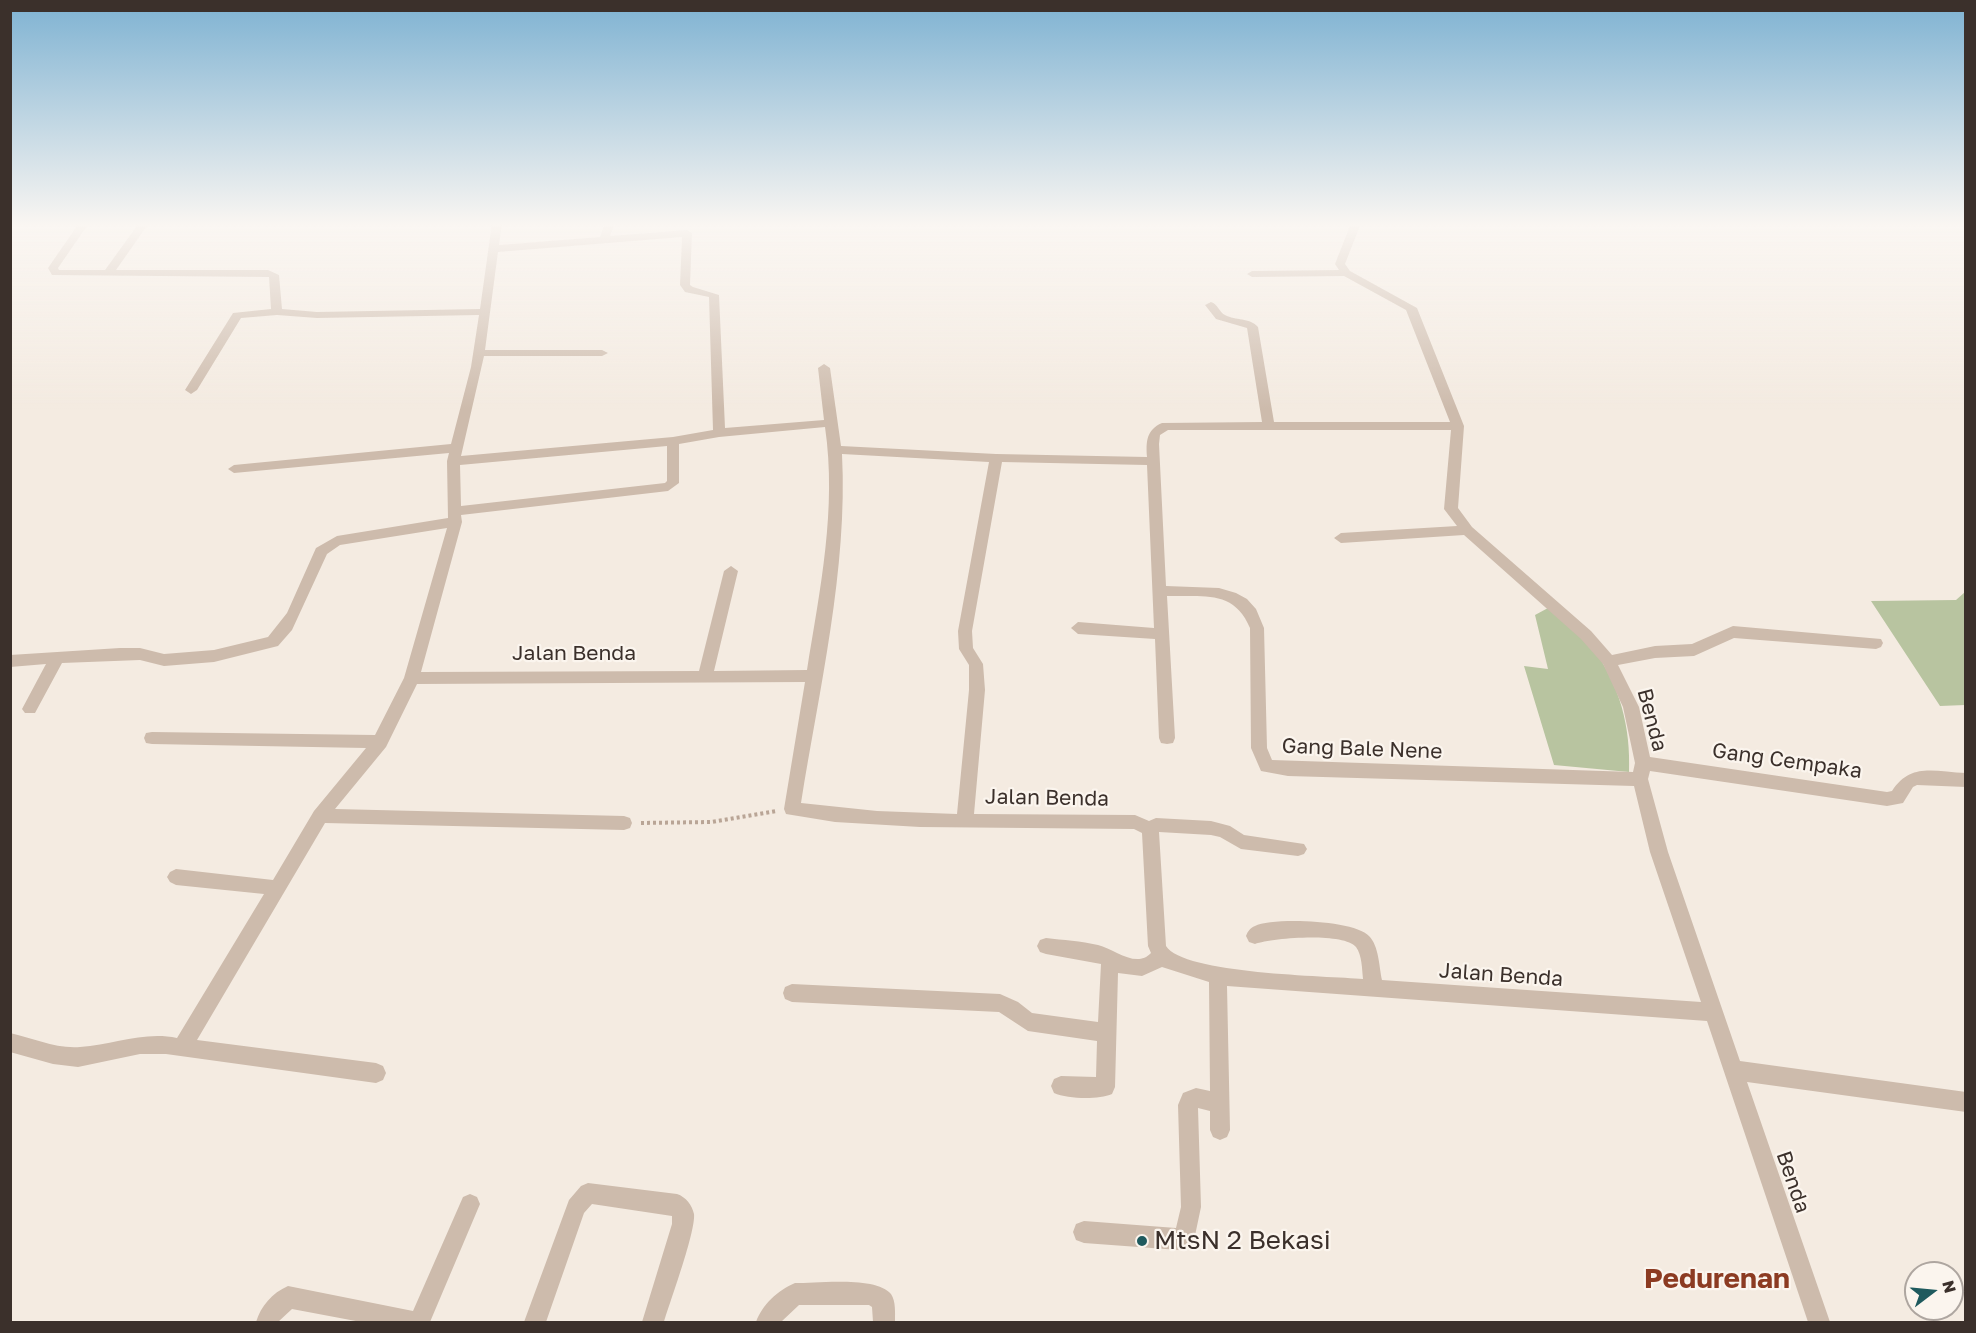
<!DOCTYPE html>
<html>
<head>
<meta charset="utf-8">
<style>
	body { margin:0 }
	#map { position:relative; width:1976px; height:1333px; overflow:hidden; background:#f4ebe1; font-family:"Golos Text",sans-serif }
	canvas { display:block }
	.frame { position:absolute; inset:0; border:12px solid #3b302b; pointer-events:none }
	.north { position:absolute; left:1904px; top:1261px; width:60px; height:60px; box-sizing:border-box; background:#fbf5ee; border:2px solid #aea6a0; border-radius:50%; rotate:74deg; font-size:16px; font-weight:700; line-height:24px; text-align:center; color:#3b302b }
	.north::after { content:''; display:block; margin:auto; width:21px; height:27px; background:#1f5a5e; clip-path:polygon(50% 0,100% 100%,50% 72%,0 100%) }
</style>
</head>
<body>
<div id="map">
<canvas width="1976" height="1333"></canvas>
<div class="frame"></div>
<div class="north">N</div>
</div>
<script>
const g = document.querySelector('canvas').getContext('2d');
g.lineJoin = 'round';
function fill(path, color) { g.fillStyle = color; g.fill(path, 'evenodd'); }
function trace(path, color, width, dash) { g.strokeStyle = color; g.lineWidth = width; g.lineCap = dash ? 'butt' : 'round'; g.setLineDash(dash || []); g.stroke(path); }
function drawText(font, color, halo, rows, align = 'center') {
  g.font = font + ' "Golos Text",sans-serif'; g.lineWidth = 4.5; g.setLineDash([]); g.textBaseline = 'middle'; g.strokeStyle = halo; g.fillStyle = color; for (const [text, x, y, turn = 0] of rows) {
    g.save(); g.translate(x, y); g.rotate((+turn || 0) * Math.PI / 180); g.textAlign = isNaN(turn) ? turn : align; if (halo) g.strokeText(text, 0, 0); g.fillText(text, 0, 0); g.restore();
  }
}
const green = new Path2D(`
	M1965,592V705L1940,706L1871,601L1956,600Z
	M1548,608C1562,621 1581,633 1593,649C1620,684 1631,729 1629,772L1554,765L1524,666L1548,669L1535,615Z`);
const path = new Path2D(`
	M641,823L711,822L776,811`);
const minor = new Path2D(`
	M79,223H89L58,268L59,270H105L139,223H149L116,270H268L279,275L282,309L317,312L480,309L492,223H502L499,245L600,237L605,223H615L610,236L687,230L692,233L690,285L693,287L719,295L725,428L824,420L818,368L824,364L830,368L841,446L996,454L1147,457C1146,442 1146,430 1162,423L1262,422L1247,328L1216,319L1205,305L1211,302C1218,304 1219,312 1225,315C1236,321 1249,317 1258,327L1274,422H1450L1406,310L1344,276L1252,277L1247,274L1252,271L1339,270L1335,264L1351,223H1361L1345,264L1350,271L1417,308L1464,426L1458,508L1472,527L1591,631L1612,655L1655,646L1692,644L1733,626L1881,639L1883,643L1881,647L1876,649L1734,638L1694,656L1655,658L1618,665L1639,707L1650,757L1887,792L1892,791C1911,762 1934,772 1966,773V787L1917,785L1913,787L1903,803L1887,806L1650,771L1648,779L1668,852L1740,1061L1966,1092V1112L1747,1082L1830,1322H1808L1707,1021L1227,986L1230,1130L1227,1137L1220,1140L1213,1137L1210,1130V1111L1198,1108L1201,1207L1193,1245L1179,1250L1084,1243L1076,1240L1073,1232L1076,1224L1084,1221L1176,1228L1181,1207L1178,1105L1183,1093L1196,1088L1210,1091L1209,982L1162,967L1142,976L1118,973L1115,1087L1112,1094C1098,1100 1068,1099 1054,1093L1051,1086L1054,1079L1061,1076L1096,1077L1097,1041L1028,1031L999,1012L792,1002L785,999L783,993L785,987L792,984L1000,994L1018,1002L1032,1013L1098,1022L1101,964L1046,954L1040,952L1037,946L1040,940L1046,938C1063,940 1081,941 1098,945C1115,949 1136,969 1151,953L1148,946L1142,833L1134,829L920,827L835,822L786,814L784,809L805,682L417,684L386,747L335,809L624,816L630,818L632,823L630,828L624,830L325,823L197,1040L376,1063L383,1066L386,1073L383,1080L376,1083L166,1054H140L78,1067L53,1064L10,1052V1033C33,1038 56,1049 80,1047C114,1045 143,1031 177,1038L264,894L176,885L170,882L167,877L170,872L176,869L273,880L314,811L366,748L152,744L146,743L144,738L146,733L152,732L375,735L404,678L447,528L340,545L327,554L292,630L278,646L214,662L164,666L140,660L62,663L35,713H25L22,709L46,664L10,667V655L120,648H140L164,654L214,650L268,637L287,613L316,548L337,536L448,518L447,461L449,453L234,473L228,469L234,465L451,444L471,367L479,315L317,318L277,315L241,318L197,390L191,394L185,390L233,313L271,309L269,277L52,275L48,268ZM682,237L680,285L685,292L709,297L713,430L673,437L461,456L484,356H602L608,353L602,350H485L498,252ZM825,427C837,509 820,589 807,670L714,671L738,571L731,566L724,571L699,671L421,672L462,522L461,515L668,491L679,483V444L719,437ZM1168,430H1451L1444,509L1457,526L1341,533L1334,538L1341,543L1464,535L1581,639L1603,664L1623,707L1635,763L1633,772L1272,760L1267,748L1264,628L1256,609L1247,599L1236,593L1219,588L1166,586L1159,444L1160,435ZM667,446V481L665,483L461,506L460,465ZM842,454L989,462L958,631L959,649L969,665V690L957,814L877,811L801,803C819,690 848,569 842,454ZM1002,462L1147,465L1154,628L1078,622L1071,628L1078,634L1155,639L1159,738L1161,743L1167,744L1173,743L1175,738L1167,596C1202,597 1234,589 1250,628L1251,748L1261,771L1288,776L1634,786L1650,852L1701,1002L1382,980C1379,966 1379,946 1369,936C1355,920 1272,917 1255,926C1250,928 1248,931 1246,936L1249,942L1255,944C1272,938 1343,932 1356,947C1362,955 1362,969 1363,979C1328,976 1183,974 1166,946L1159,832L1211,835L1220,837L1241,849L1298,856L1304,854L1307,849L1304,844L1244,835L1230,826L1211,821L1156,818L1149,821L1135,815L974,814L985,690L983,664L973,648L972,631Z
	M588,1183L677,1194C686,1197 692,1205 694,1214C696,1231 670,1302 664,1322H642L672,1224V1216L592,1204L584,1213L546,1322H524L569,1200L581,1186Z
	M470,1194L477,1197L480,1204L430,1322H361L292,1309L278,1322H256C261,1306 272,1293 288,1286L413,1311L463,1197Z
	M795,1283C817,1283 877,1276 891,1294C896,1301 895,1314 895,1322H873L872,1307L869,1305H799L781,1322H756C762,1305 778,1290 795,1283Z`);
const markers = [
	[1142,1241,6,"#1f5a5e"]
];
const streetNames = [
	["Jalan Benda",574,653],
	["Benda",1652,720,75],
	["Gang Bale Nene",1362,749,2],
	["Gang Cempaka",1787,761,8],
	["Jalan Benda",1047,798,1],
	["Jalan Benda",1501,975,4],
	["Benda",1793,1182,71]
];
const nearPoinames = [
	["MtsN 2 Bekasi",1154,1241]
];
const nearQuarternames = [
	["Pedurenan",1717,1279]
];
fill(green, '#b8c4a0');
trace(path, '#b9a596', 4, [3, 3]);
fill(minor, '#cdbbac');
const sky = g.createLinearGradient(0, 0, 0, 409);
sky.addColorStop(0, '#7eb2d2');
sky.addColorStop(0.55, '#faf6f2');
sky.addColorStop(1, '#faf6f200');
g.fillStyle = sky;
g.fillRect(0, 0, 1976, 409);
for (const [x, y, r, color] of markers) { const dot = new Path2D(); dot.arc(x, y, r, 0, 2 * Math.PI); g.fillStyle = color; g.fill(dot); trace(dot, '#fbf5ee', 2); }
drawText('21px', '#3b302b', '#fbf5ee', streetNames);
drawText('26px', '#3b302b', '#fbf5ee', nearPoinames, 'left');
drawText('bold 28px', '#8c3b22', '#fbf5ee', nearQuarternames);
</script>
</body>
</html>
